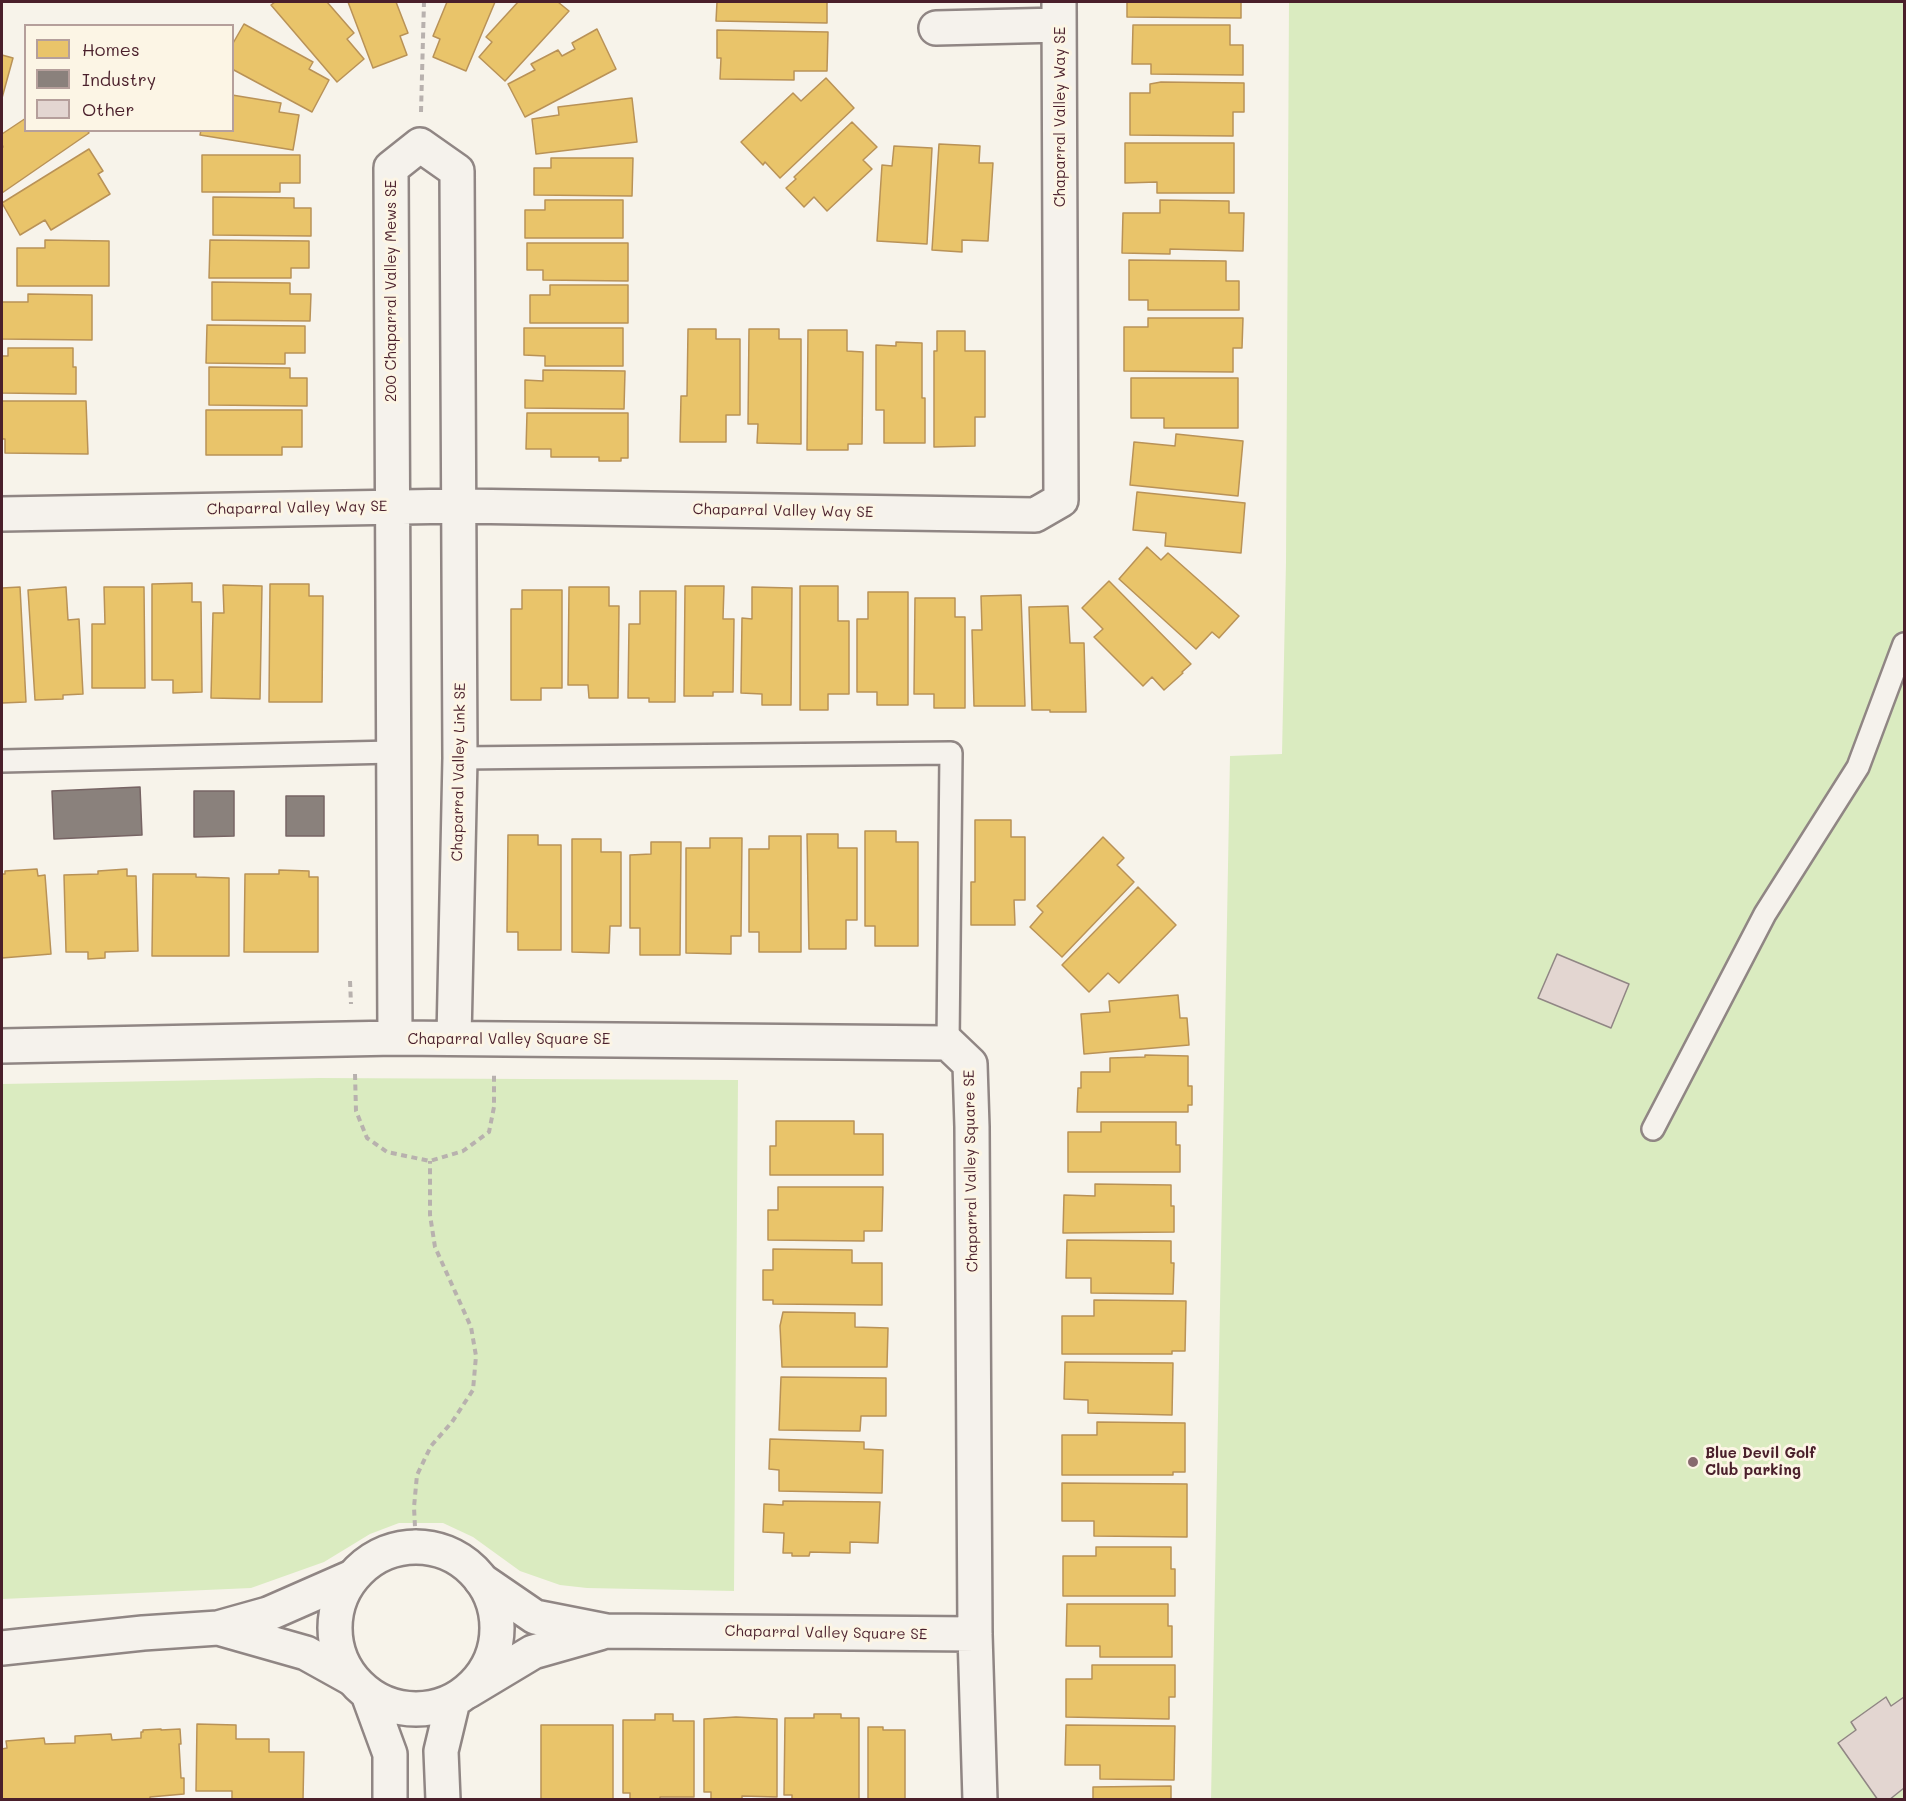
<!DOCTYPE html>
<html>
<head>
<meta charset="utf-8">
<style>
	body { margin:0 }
	#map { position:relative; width:1906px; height:1801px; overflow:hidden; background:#f7f3ea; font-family:Mali,sans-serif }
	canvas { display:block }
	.frame { position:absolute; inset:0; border:3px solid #4a1f2b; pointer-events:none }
	.legend { position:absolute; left:24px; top:24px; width:210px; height:108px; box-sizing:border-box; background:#fcf5e5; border:2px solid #b59f9b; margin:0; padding:8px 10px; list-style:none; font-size:18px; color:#4a1f2b }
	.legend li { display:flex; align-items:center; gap:12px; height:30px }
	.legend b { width:30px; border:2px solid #b59f9b }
</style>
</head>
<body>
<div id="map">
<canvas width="1906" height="1801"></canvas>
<div class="frame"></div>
<ul class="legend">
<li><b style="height:16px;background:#e9c46a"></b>Homes</li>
<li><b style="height:16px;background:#8a817c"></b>Industry</li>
<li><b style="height:16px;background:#e3d6d1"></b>Other</li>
</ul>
</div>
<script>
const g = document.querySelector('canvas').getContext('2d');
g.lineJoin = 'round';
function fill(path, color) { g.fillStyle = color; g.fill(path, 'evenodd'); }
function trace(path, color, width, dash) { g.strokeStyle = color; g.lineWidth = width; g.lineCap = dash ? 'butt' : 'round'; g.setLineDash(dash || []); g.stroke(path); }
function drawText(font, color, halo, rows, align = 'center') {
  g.font = font + ' Mali,sans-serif'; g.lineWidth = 6; g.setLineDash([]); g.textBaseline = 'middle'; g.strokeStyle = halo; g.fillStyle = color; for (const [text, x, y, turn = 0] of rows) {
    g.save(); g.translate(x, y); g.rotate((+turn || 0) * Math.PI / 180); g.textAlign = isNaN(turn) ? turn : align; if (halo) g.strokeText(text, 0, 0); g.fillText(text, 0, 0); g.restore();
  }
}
const green = new Path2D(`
	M1289,2H1904V1799L1211,1800L1230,756L1282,754L1286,562Z
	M319,1078L738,1080L734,1591L587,1588L560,1585L520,1571L473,1537L443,1523H399L370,1534L324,1562L251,1588L2,1599V1084Z`);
const homes = new Path2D(`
	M275,2H327L354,33L347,39L364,59L337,82L271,5Z
	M348,2H396L408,33L400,36L407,55L373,68Z
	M447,2H495L466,71L433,57L440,39L433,36Z
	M518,2H558L569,11L505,81L479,57L492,42L486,37Z
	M717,2H827V23L716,21Z
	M1127,2H1241V18L1127,17Z
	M244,24L313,62L309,69L329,80L312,112L232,69V45Z
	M1133,25H1230V45H1243V75L1151,74V64H1132Z
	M597,29L616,69L525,117L508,84L535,70L531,64L558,50L562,56L575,49L572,43Z
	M717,30L828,32L827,71H794V80L720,79L721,58H717Z
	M2,55L13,58L2,98Z
	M826,78L854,108L780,178L765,162L763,165L741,142L793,93L801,101Z
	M1161,82L1244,83V112H1233V136L1130,135V93H1150V84Z
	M232,95L281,103L279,112L299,115L293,150L200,135L201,130H232Z
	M632,98L637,142L536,154L532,119L559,115L558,107Z
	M26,118V130H87L89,133L2,193V148L3,147L2,144V134Z
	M852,122L877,147L863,160L872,169L827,211L814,197L804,207L786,188L796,179L794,177Z
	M1125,143H1234V193H1157V182L1125,183Z
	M939,144L980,146L979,163H993L988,241L962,240V252L932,250Z
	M894,146L932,148L927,244L877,241L882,165L892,166Z
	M89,149L103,171L98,174L110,194L51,230L45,220L20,235L2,203Z
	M202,155H300V183H280V192H202Z
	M551,158H633L632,196L534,195V168H551Z
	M213,197L294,198V208H311V236L213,235Z
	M545,200H623V238H525V210H545Z
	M1160,200L1229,201V213H1244L1243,251L1170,249V254L1122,253L1123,213H1160Z
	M45,240L109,241V286H17V248H45Z
	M210,240L309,241V268H291V278H209Z
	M527,243H628V281L543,280V270H527Z
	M1129,260L1226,261V281H1239V310H1148V300H1129Z
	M212,282L290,283V294H311L310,321L212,320Z
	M550,285H628V323H530V295H550Z
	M28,294L92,295V340L2,339V302H28Z
	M1148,318H1243L1242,348H1233V372L1124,371V327H1148Z
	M207,325L305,326V353H285V364L206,363Z
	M524,328H623V366H545V356L524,355Z
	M688,329H716V339H740V415H726V442H680L681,396H687Z
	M749,329H779V339H801V444L757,443L758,424H748Z
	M808,330H847V351L863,352L862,444H848V450H807Z
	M937,331H965V351H985V417H975V446L934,447V351H937Z
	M896,342L922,343V398H925V443H884V410H876V345L896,346Z
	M8,348H73V367H76V394L2,393V356H8Z
	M209,367L290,368V378H307V406L209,405Z
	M543,370L625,371L624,409L525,408V380L543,381Z
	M1131,378H1238V428H1164V418H1131Z
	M2,401H86L88,454L5,453V439H2Z
	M206,410H302V447H282V455H206Z
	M527,413H628V458H621V461H599V457H551V449H526Z
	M1176,434L1243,441L1238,496L1130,485L1134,442L1175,446Z
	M1137,492L1245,503L1241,553L1165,546L1166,533L1133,530Z
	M1147,547L1161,560L1168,553L1239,616L1219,638L1212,632L1196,649L1119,579Z
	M1109,581L1191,664L1182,672L1183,673L1164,690L1152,677L1143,686L1094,637L1103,629L1082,608Z
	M192,583V602H201L202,692L173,693V680H152V584Z
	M270,584H309V596H323L322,702H269Z
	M223,585L262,586L260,699L211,698L213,613H224Z
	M685,586H724L723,619H734L733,692H713V696H684Z
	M800,586H838V621H849V694H828V710H800Z
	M20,587L26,702L2,703V588Z
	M66,587L68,620L79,619L83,694L63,695V699L35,700L28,590Z
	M104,587H144L145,688H92V624H105Z
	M569,587H609V606H619L618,698H589L588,685H568Z
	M752,587L792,588L791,705H762V694L741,693L742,618L752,619Z
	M522,590H562V688H541V700H511V609H522Z
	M640,591H676L675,702H649V698H628L629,624H640Z
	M868,592H908V705H877V692H857V619H868Z
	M1021,595L1025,706H974L972,630H982L981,596Z
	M915,598H955V617H965V708H934V694H914Z
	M1068,606L1070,643H1084L1086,712H1050V710H1032L1029,607Z
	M975,820H1011V837H1025V900H1014L1015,925H971V882H975Z
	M865,831H896V842H918V946H875V926H865Z
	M807,834H838V848H857V920H846V949H809Z
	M508,835H538V845H561V950H518V932H507Z
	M769,836H801V952H759V932H749V849H769Z
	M1103,837L1124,858L1117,865L1134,882L1062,957L1030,927L1043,912L1037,906Z
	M710,838H742L741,936H731V954L686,953V848H710Z
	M572,839H601V852H621V926H610L609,953L572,952Z
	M651,842H681L680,955H640V928H630V855L651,854Z
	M37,869L38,876L45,875L51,954L2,958V874H5V871Z
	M127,869V876H136L138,951L105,952V958L88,959V952H66L64,875L98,874V871Z
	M279,870L309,871V877H318V952H244L245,874H279Z
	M153,874H196V877L229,878V956H152Z
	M1138,887L1176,925L1119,983L1108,973L1089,992L1062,965Z
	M1178,995L1180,1018H1187L1189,1045L1084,1054L1081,1014L1110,1012L1109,1001Z
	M1145,1055L1188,1056V1086H1192V1105H1188V1112H1077L1078,1088H1081V1072H1110V1058L1145,1057Z
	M776,1121H854V1134H883V1175H770V1146H776Z
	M1101,1122H1176V1145H1180V1172H1068V1132H1101Z
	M1095,1184L1171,1185V1206H1174V1232L1063,1233L1064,1195L1095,1196Z
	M778,1187H883L882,1231H864V1241L768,1240V1210H778Z
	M1067,1240L1171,1241V1263H1174L1173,1294L1091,1293V1278H1066Z
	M773,1249L852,1250V1263H882V1305L773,1304V1300H763V1270H773Z
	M1094,1300L1186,1301L1185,1351H1172V1354H1062V1316H1094Z
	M783,1312L855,1313V1327L888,1328L887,1367H782L780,1326Z
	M1065,1362L1173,1363L1172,1415L1088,1413V1400L1064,1399Z
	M781,1377L886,1378V1416H861L860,1431L779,1430Z
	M1097,1422L1185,1423V1472H1173V1475H1062V1435H1097Z
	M770,1439L864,1442V1449L883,1450L882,1493L779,1491V1470L769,1469Z
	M1062,1483L1187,1484V1537L1094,1536V1521H1062Z
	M783,1501L880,1502L878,1543L850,1542V1553L810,1552L809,1556H792V1553H783L784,1533L763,1532L764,1504L783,1505Z
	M1096,1547H1171V1569H1175V1596H1063V1556H1096Z
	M1067,1604H1168V1626H1172V1657H1100V1646H1066Z
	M1092,1665H1175V1697H1169V1719L1066,1717V1679H1092Z
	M655,1714H673V1721H694V1797H660V1800H630V1793H623V1720H655Z
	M814,1714H841V1718H859V1799L792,1800V1795H784L785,1718H814Z
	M736,1717L777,1719V1797L742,1796V1799H711V1792H704V1719Z
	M197,1724L236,1725V1739H269V1752H304L303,1800H232V1791H196Z
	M541,1725H613V1800H541Z
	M1066,1725L1175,1726L1174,1780L1100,1779V1765H1065Z
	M868,1727H883V1730H905V1800H868Z
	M161,1729V1730L180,1729L181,1744H179L181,1778H184V1794L150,1797V1800H2V1749L7,1748L6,1741L44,1738L45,1744L75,1743V1736L111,1734L112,1740L141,1738V1732H143V1730Z
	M1171,1786V1800H1063L1093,1799V1787Z`);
const industry = new Path2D(`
	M140,787L142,835L54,839L52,791Z
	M194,791H234V836L194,837Z
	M286,796H324V836H286Z`);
const building = new Path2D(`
	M1557,954L1629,984L1611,1028L1538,998Z
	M1886,1697L1891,1706L1904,1697V1788L1889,1800H1878L1838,1743L1856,1730L1851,1722Z`);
const path = new Path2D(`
	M421,112L424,2
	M350,981L351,1004
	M355,1074L356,1111L367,1138L387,1152L430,1161L463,1151L489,1132L494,1107V1074
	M416,1547L414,1507L417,1475L431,1446L452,1422L473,1390L476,1356L471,1327L435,1247L430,1215V1161`);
const lane = new Path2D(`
	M460,758L951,753L948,1043
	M2,761L393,752
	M1653,1129L1765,914L1858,767L1904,644`);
const street = new Path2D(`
	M936,28L1059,25
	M2,514L459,506L1035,515L1061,500L1059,2
	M395,1038L391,168L420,145L457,171L460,758L454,1038
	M2,1046L395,1038L948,1043L970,1064L972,1127L975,1634L980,1800
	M481,1580L535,1617L606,1631L975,1634
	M218,1628L306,1653L351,1678
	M2,1648L143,1633L218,1628L268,1614L350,1578
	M468,1691L533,1652L600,1633`);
const secondary = new Path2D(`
	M335 1628a81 81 0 1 1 162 0a81 81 0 1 1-162 0Z
	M368,1694L390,1754V1800
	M443,1800L441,1751L453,1701`);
const markers = [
	[1693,1462,6,"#87696e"]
];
const streetNames = [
	["Chaparral Valley Way SE",1060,117,-90],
	["200 Chaparral Valley Mews SE",391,291,-90],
	["Chaparral Valley Way SE",297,508,-1],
	["Chaparral Valley Way SE",783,511,1],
	["Chaparral Valley Link SE",459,772,-89],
	["Chaparral Valley Square SE",509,1039],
	["Chaparral Valley Square SE",971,1171,-91],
	["Chaparral Valley Square SE",826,1633,1]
];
const poiNames = [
	["Blue Devil Golf",1705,1453],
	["Club parking",1705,1470]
];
fill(green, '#daebc0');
fill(homes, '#e9c46a');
trace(homes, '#b99257', 1.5);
fill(industry, '#8a817c');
trace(industry, '#776464', 1.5);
fill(building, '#e3d6d1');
trace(building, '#908684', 1.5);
trace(lane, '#908684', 26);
trace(street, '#908684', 38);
trace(secondary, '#908684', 38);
trace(path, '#b8b1ae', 4, [6, 4.5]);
trace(lane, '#f5f2ec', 21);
trace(street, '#f5f2ec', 33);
trace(secondary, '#f5f2ec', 33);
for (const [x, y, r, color] of markers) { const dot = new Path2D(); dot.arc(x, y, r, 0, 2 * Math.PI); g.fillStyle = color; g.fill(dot); trace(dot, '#fcf5e5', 2); }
drawText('15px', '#4a1f2b', '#fcf5e5', streetNames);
drawText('bold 15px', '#4a1f2b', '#fcf5e5', poiNames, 'left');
</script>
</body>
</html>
